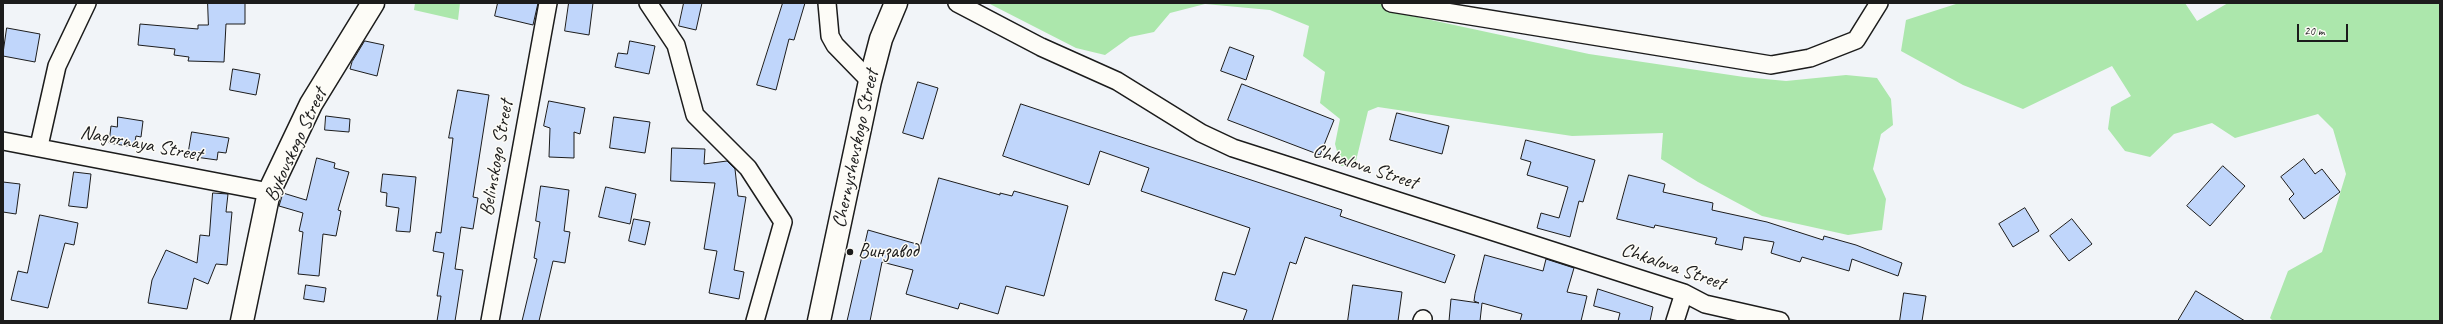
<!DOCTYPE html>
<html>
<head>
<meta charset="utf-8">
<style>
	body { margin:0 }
	#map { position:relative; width:2443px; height:324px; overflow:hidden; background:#f1f4f8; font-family:Caveat,sans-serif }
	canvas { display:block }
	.frame { position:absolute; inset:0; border:4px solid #1c1c1c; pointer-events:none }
	.scale { position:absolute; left:2297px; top:24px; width:51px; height:18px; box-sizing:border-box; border:2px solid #1c1c1c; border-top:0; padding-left:5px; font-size:12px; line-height:14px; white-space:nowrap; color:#1c1c1c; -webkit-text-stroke:3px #fdfcf7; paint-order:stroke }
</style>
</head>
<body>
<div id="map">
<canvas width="2443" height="324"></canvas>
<div class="frame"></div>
<div class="scale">20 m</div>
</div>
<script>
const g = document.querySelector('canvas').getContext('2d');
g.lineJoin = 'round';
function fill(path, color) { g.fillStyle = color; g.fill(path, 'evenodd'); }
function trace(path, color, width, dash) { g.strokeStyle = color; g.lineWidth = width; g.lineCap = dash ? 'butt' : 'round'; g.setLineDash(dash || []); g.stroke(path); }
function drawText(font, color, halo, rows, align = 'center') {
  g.font = font + ' Caveat,sans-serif'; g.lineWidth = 3; g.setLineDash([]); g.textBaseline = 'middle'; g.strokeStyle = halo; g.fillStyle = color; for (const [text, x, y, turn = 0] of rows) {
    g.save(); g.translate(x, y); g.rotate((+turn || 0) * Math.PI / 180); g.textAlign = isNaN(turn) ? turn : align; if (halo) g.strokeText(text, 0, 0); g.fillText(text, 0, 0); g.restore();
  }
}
const green = new Path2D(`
	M415,3H460L458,20L414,10Z
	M988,3H1384L1403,14L1589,54L1744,77L1786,81L1846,75L1877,78L1891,99L1893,125L1881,134L1873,169L1886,199L1882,230L1848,235L1762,216L1698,182L1661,159L1663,133L1572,136L1378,107L1368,111L1355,165L1341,166L1335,144L1340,119L1320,103L1325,72L1303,56L1309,26L1270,10L1205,4L1170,13L1154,32L1130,37L1105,55L1076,48Z
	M1959,3H2185L2197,21L2228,3H2440V321H2273L2270,318L2288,271L2322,252L2346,174L2333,129L2318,114L2235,138L2212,123L2174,134L2150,157L2125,151L2108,129L2111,107L2131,96L2112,66L2023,109L1963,85L1901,51L1906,20Z`);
const building = new Path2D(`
	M208,3H245V24H226L224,62L188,61L189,57L174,55L175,49L138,45L140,24L198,29V25H208Z
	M498,3H538L533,25L495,16Z
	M569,3H593L589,35L565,31Z
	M684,3H702L696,30L679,26Z
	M783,3H805L794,40L789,39L776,90L757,85Z
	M7,28L40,34L35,62L3,56Z
	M365,41L384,45L377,76L350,69L352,62Z
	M630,41L655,46L649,74L615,67L618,53L627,54Z
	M1230,47L1254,56L1246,80L1221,71Z
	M233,69L260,74L256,95L230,90Z
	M918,82L938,88L923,139L903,133Z
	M1242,84L1334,120L1320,155L1228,120Z
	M458,90L489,95L473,197L478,198L473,229L461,227L455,269L463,270L455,321H437L441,296H437L444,253L433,251L436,232L441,233L453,138H449Z
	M549,101L585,108L580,134L574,132V158L549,157L550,128L544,126Z
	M1021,104L1342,210L1340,216L1455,255L1445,283L1305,237L1296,264L1290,262L1272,321H1243L1247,310L1215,300L1223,272L1235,275L1250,228L1141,191L1149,168L1100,151L1089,185L1003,156Z
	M1397,113L1449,126L1442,154L1390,140Z
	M326,116L350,119L349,132L325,130Z
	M118,117L143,121L141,137L136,136L134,147L109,143L111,126L117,127Z
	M614,117L650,122L645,153L610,148Z
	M192,132L229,138L226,153L218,152L217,160L188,156Z
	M1526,140L1595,160L1583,202L1579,201L1570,237L1537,228L1541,213L1559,218L1568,187L1527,175L1531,162L1521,159Z
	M672,148L705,149L704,164L727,161L735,169L738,196L746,197L734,270L744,272L739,299L709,293L717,251L704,249L715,183L671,181Z
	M317,158L335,163L334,168L349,172L338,210L341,211L336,236L323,234L319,276L298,274L303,232L299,231L303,213L279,206L283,193L306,200Z
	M2304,159L2315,174L2322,169L2340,192L2304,219L2289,199L2294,194L2281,177Z
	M2223,166L2245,186L2210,226L2187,206Z
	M74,172L91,174L87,208L69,206Z
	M383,174L416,177L410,232L396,231L399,208L386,206L387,193L381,192Z
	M1629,175L1665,184L1663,192L1713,203L1712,210L1767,222L1823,240L1824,236L1856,245L1902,263L1898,276L1852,259L1849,271L1802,257L1800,262L1771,253L1774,242L1744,237L1742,250L1715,244L1717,238L1655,225L1654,228L1617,219Z
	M939,178L1000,195V193L1012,196L1014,191L1068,206L1044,296L1006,286L998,314L960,303L958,309L906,294L913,270L882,262L870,321H847L868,230L920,245Z
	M3,182L20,184L16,214L3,212Z
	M541,186L569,190L564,231L570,232L565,263L553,261L539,321H522L537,259L534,258L540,222L536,221Z
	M606,187L636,194L630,224L599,217Z
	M213,193L228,194L226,212H232L227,265L216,264L208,284L194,278L187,309L148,303L152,280L166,250L197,263L200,235L209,236Z
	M2025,208L2039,231L2013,247L1999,224Z
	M40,215L78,223L74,245L65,243L48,308L11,300L18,271L27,273Z
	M634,219L650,222L645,245L629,241Z
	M2072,219L2092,244L2069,261L2050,236Z
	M1485,255L1543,271L1546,259L1574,268L1567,292L1587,296L1581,321H1520L1522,314L1482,303L1480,321H1449L1451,299L1479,303L1474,301L1475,294Z
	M306,285L326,288L324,302L304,299Z
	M1353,285L1402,292L1398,321H1348Z
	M1598,289L1653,307L1650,321H1618L1620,313L1594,306Z
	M2196,291L2245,321H2178Z
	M1904,293L1926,296L1922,321H1900Z`);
const street = new Path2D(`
	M648,3L676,45L695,115L748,168L783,222L755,321
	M827,3L830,36L835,45L870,81
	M957,3L1041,47L1117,81L1201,133L1233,148L1684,293L1705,304L1780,321
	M1391,3L1771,65L1810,58L1856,40L1879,3
	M3,141L269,192
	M39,146L57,66L87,3
	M490,321L548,3
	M1422,321L1423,319
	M1675,321L1684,293`);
const secondary = new Path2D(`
	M242,321L269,192L311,104L373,3
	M819,321L870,81L881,39L896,3`);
const markers = [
	[850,252,4,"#1c1c1c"]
];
const streetNames = [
	["Nagornaya Street",141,144,11],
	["Bykovskogo Street",296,145,-65],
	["Chernyshevskogo Street",856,149,-78],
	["Belinskogo Street",497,158,-80],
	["Chkalova Street",1365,167,18],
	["Chkalova Street",1673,267,19]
];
const poiNames = [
	["Винзавод",858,252]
];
fill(green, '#ace7ac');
fill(building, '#c0d6fb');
trace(building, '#1c1c1c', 1);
trace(street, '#1c1c1c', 20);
trace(secondary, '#1c1c1c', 25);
trace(street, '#fdfcf7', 17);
trace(secondary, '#fdfcf7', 22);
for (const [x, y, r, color] of markers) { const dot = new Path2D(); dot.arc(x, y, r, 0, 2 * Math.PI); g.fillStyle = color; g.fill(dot); trace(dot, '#fdfcf7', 1.5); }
drawText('20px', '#1c1c1c', '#fdfcf7', streetNames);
drawText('20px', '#1c1c1c', '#fdfcf7', poiNames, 'left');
</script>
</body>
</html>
